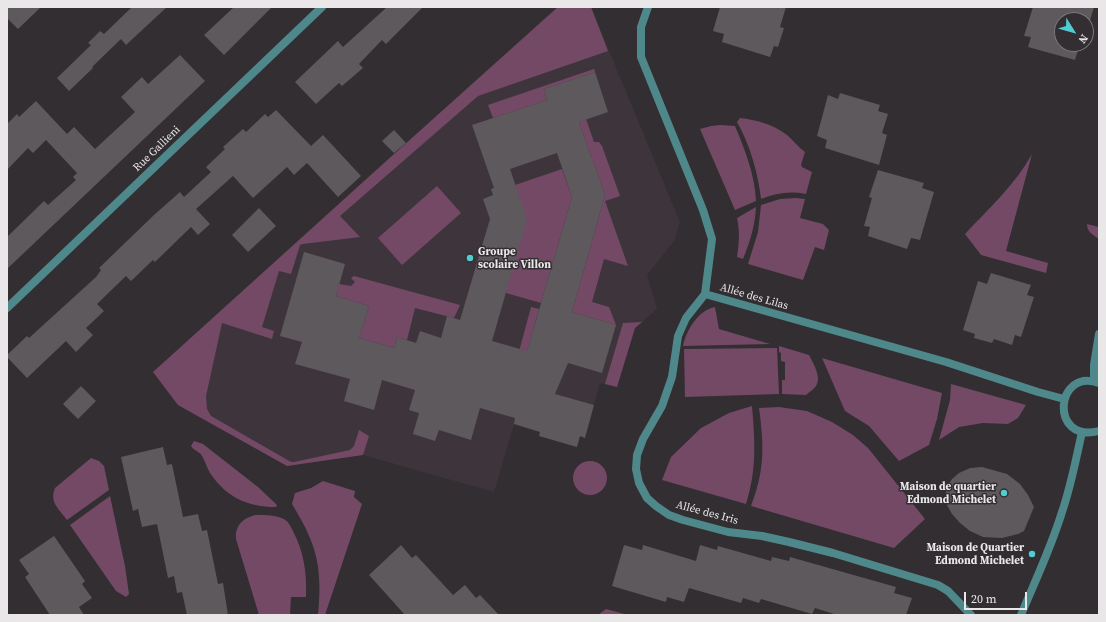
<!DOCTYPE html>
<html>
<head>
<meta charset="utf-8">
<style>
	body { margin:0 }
	#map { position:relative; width:1106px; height:622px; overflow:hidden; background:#322e31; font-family:"Source Serif 4",serif }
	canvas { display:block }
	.frame { position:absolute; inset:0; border:8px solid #eae7e9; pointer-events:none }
	.north { position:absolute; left:1054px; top:12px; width:40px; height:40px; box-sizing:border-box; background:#322e31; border:1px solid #7c787b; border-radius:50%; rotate:127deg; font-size:11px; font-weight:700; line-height:16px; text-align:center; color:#eae7e9 }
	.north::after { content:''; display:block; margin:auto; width:14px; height:18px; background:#51ccd1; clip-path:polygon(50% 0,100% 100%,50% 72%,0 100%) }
	.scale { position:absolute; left:964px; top:592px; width:63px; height:18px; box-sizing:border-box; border:2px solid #eae7e9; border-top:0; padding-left:5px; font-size:12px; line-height:14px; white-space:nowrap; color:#eae7e9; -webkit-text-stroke:3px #322e31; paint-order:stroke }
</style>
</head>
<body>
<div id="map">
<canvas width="1106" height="622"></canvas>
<div class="frame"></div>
<div class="north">N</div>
<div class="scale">20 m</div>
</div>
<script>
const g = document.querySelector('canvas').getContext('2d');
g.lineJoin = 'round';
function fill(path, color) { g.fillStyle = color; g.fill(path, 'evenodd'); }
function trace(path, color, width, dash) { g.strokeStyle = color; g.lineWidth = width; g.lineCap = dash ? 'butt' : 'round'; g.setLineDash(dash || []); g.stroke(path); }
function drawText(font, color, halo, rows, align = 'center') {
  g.font = font + ' "Source Serif 4",serif'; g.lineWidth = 3; g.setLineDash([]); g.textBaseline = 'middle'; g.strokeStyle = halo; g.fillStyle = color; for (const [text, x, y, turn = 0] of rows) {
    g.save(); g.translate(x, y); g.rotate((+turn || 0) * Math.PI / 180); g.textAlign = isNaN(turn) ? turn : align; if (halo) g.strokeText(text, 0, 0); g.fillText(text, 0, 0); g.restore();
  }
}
const built = new Path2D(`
	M557,7H591L680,222L674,241L647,275L657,309L635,328L617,387L600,383L585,437L580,436L577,447L539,436L540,432L514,424L494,492L363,455L287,466L178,405L153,372Z`);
const green = new Path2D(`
	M558,7H591L608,51L478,96L340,216L360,237L303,244L300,245L291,274L279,271L262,327L274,331L272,339L222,323L206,396L207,409L211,416L291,462H294L350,450L354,446L359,430L369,436L363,455L287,466L178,405L153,372L394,154Z
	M594,69L595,72L544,89L547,100L493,118L488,105Z
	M740,118C756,120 773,124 787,135C793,140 798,147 805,152L801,165L802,167L812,172L806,194C790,191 776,193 761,199C758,173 750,145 737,122Z
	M586,119L594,142H599L602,146L620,196L605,201L628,266L604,259L592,302L609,307L616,325L572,312L605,195L579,122Z
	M720,125L735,126C745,150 755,175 756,201L735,210L700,129L711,126Z
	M1032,154L1006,251L1048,263L1046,273L981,255L965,234C989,208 1015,185 1032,154Z
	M562,169L572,197L541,303L506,293L515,185Z
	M437,186L461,213L402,265L378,238Z
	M796,198L805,199L800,218L823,224L829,230L824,250L815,247L803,280L748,264L758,232L761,205L780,199Z
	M756,207C755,226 750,242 743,259L737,257C739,244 740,231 737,218Z
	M1087,224L1099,227V239C1093,235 1087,232 1087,224Z
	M354,276L460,305L454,318L415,308L407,340L397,337L394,348L359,338L369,306L336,296L339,284L351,286L355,282L351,278Z
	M531,307L539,309L521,373L514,370Z
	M715,307L719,329L770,344L683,346C686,331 698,310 715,307Z
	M642,322L635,328L617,387L605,384L623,323Z
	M779,346L809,355C813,363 822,377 816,386C813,390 809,392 806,395L782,394V380H785V362L781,361V353L779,352Z
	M777,348L779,394L685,397L684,349Z
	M822,358L942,393L937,419L929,445L899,461L869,426L845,411Z
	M951,384L1026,405L1018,418L1008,424L983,423L959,427L939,440L950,400Z
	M752,406C755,442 757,469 746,504L662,480L671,457L701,428L729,413Z
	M779,407L807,411L832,422L853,435L868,448L925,519L894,548L751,506C765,470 764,445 759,408Z
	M194,441L203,444L258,487L277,505L276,507C247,507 226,497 210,473C207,468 205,461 202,456C199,451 194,451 191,446Z
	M91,458L99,461L104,466L109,490L67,520C59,509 49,502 55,488Z
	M573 478a17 17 0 1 1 34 0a17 17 0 1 1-34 0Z
	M323,481L355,491L354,497L362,504L325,615H318C319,602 320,590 319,577C318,550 306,527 292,504L295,493L311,488Z
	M110,496L125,566L129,594L126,597L116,591L70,525Z
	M256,515C265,515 276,515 284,519C288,521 291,527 293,531C304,552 307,573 306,597H291L290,615H259L236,539C235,525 243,518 256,515Z
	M606,609L628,615H598Z`);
const building = new Path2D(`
	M7,7H41L18,29L7,18Z
	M132,7H167L126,45L121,39L92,67L93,68L69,91L57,78L91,45L88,43L100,31L104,34Z
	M234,7H272L224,55L204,35Z
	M387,7H423L386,44L382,40L359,64L363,68L342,86L339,83L316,104L295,82L338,41L343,47Z
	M720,7H786L780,27L784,28L778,47L774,46L770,57L722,42L724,34L713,31Z
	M1033,7H1094L1086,34V20H1062V44H1083L1081,51L1078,50L1075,60L1028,47L1031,37L1024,36Z
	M180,55L205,81L7,269V237L44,201L48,205L76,180L73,177L77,173L46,140L33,153L28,148L7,170V124L17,114L19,117L36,101L67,134L74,127L95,149L135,112L121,97L142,77L148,84Z
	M595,72L608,112L579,122L605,195L572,312L616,325L602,373L568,363L555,394L594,405L585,438L580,436L577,447L539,436L540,432L514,424L515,418L480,408L471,440L439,430L435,441L413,434L419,413L409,410L415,390L382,380L374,410L344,401L350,379L295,364L302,342L280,336L304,252L345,264L336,296L369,306L359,338L394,348L397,337L416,343L420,331L441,338L447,316L460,320L490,219L483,199L493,195L491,189L494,188L472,125L547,100L544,89ZM557,153L572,197L527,351L492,341L527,219L510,169Z
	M840,93L880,105L878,111L888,114L882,133L887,135L879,165L825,148L827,140L817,136L828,95L838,99Z
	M276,110L311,146L323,135L361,176L338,197L307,163L294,175L287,167L253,198L233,176L196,209L210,224L198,235L191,227L155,262L153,260L131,281L126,276L97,304L104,311L86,328L93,335L76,352L66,341L27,378L7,357V355L27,336L29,338L96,277L101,270L99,268L154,215L180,192L184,197L211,172L206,167L225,149L223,147L243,129L246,132L265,114L268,117Z
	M394,130L406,143L394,153L382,141Z
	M878,170L924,183L922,188L934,192L920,240L911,238L907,249L868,236L870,227L864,226L872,198L869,197Z
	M259,208L276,226L248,252L232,235Z
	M991,273L1031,285L1027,295L1034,297L1021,337L1015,335L1012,345L994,339L992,343L974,338L975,334L963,330L978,281L987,284Z
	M81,386L96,401L78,419L63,404Z
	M163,447L167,465L172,464L183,517L198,514L202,531L207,530L218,584L223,583L228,615H187L182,592L177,593L174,576L168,578L157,524L142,527L138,509L133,511L121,457Z
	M982,467L1007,474L1020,484L1028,495L1034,507L1024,531L1018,534L1002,538L983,537L970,531L960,523L952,514L947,505L945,496L947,487L952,479L959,473L970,468Z
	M54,536L85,581L82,584L92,598L79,607L84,615H50L25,577L29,574L19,560Z
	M401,545L412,558L416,555L453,595L465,585L476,598L480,595L499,615H405L369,575Z
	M624,545L642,550L643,545L696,561L700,545L717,550L718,546L771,561L772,557L789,561L790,557L896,587L894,593L912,598L906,615H837L815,608L812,614L761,599L759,603L743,598L741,603L689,588L684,602L667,597L666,602L612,586Z`);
const street = new Path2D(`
	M648,7L641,27V57L703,210L712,239L705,294L946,362L1038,392L1064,399
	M705,294L686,318L678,336L672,377L662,406L643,439L637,455L636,469L639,483L647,498L656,506L669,515L683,520L728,532L762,536L789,542L833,553L938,585L948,591L971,615
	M7,308L322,7
	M1094,381V365L1099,334
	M1099,383C1055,367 1049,444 1099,431
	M1021,615C1035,581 1051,548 1062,512C1071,486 1076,459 1082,432`);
const markers = [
	[470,258,4,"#51ccd1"],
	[1004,493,4,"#51ccd1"],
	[1032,554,4,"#51ccd1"]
];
const streetNames = [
	["Rue Gallieni",157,149,-44],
	["Allée des Lilas",754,297,16],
	["Allée des Iris",707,513,15]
];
const poiNames = [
	["Groupe",478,252,"left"],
	["scolaire Villon",478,265,"left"],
	["Maison de quartier",996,487],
	["Edmond Michelet",996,500],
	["Maison de Quartier",1024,548],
	["Edmond Michelet",1024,561]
];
fill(built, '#3e353c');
fill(green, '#734966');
fill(building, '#5e595c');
trace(street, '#4f888a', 8);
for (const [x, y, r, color] of markers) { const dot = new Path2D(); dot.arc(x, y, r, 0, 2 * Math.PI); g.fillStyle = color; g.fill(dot); trace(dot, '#322e31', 1.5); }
drawText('11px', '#eae7e9', '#322e31', streetNames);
drawText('bold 11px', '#eae7e9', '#322e31', poiNames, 'right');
</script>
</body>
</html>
